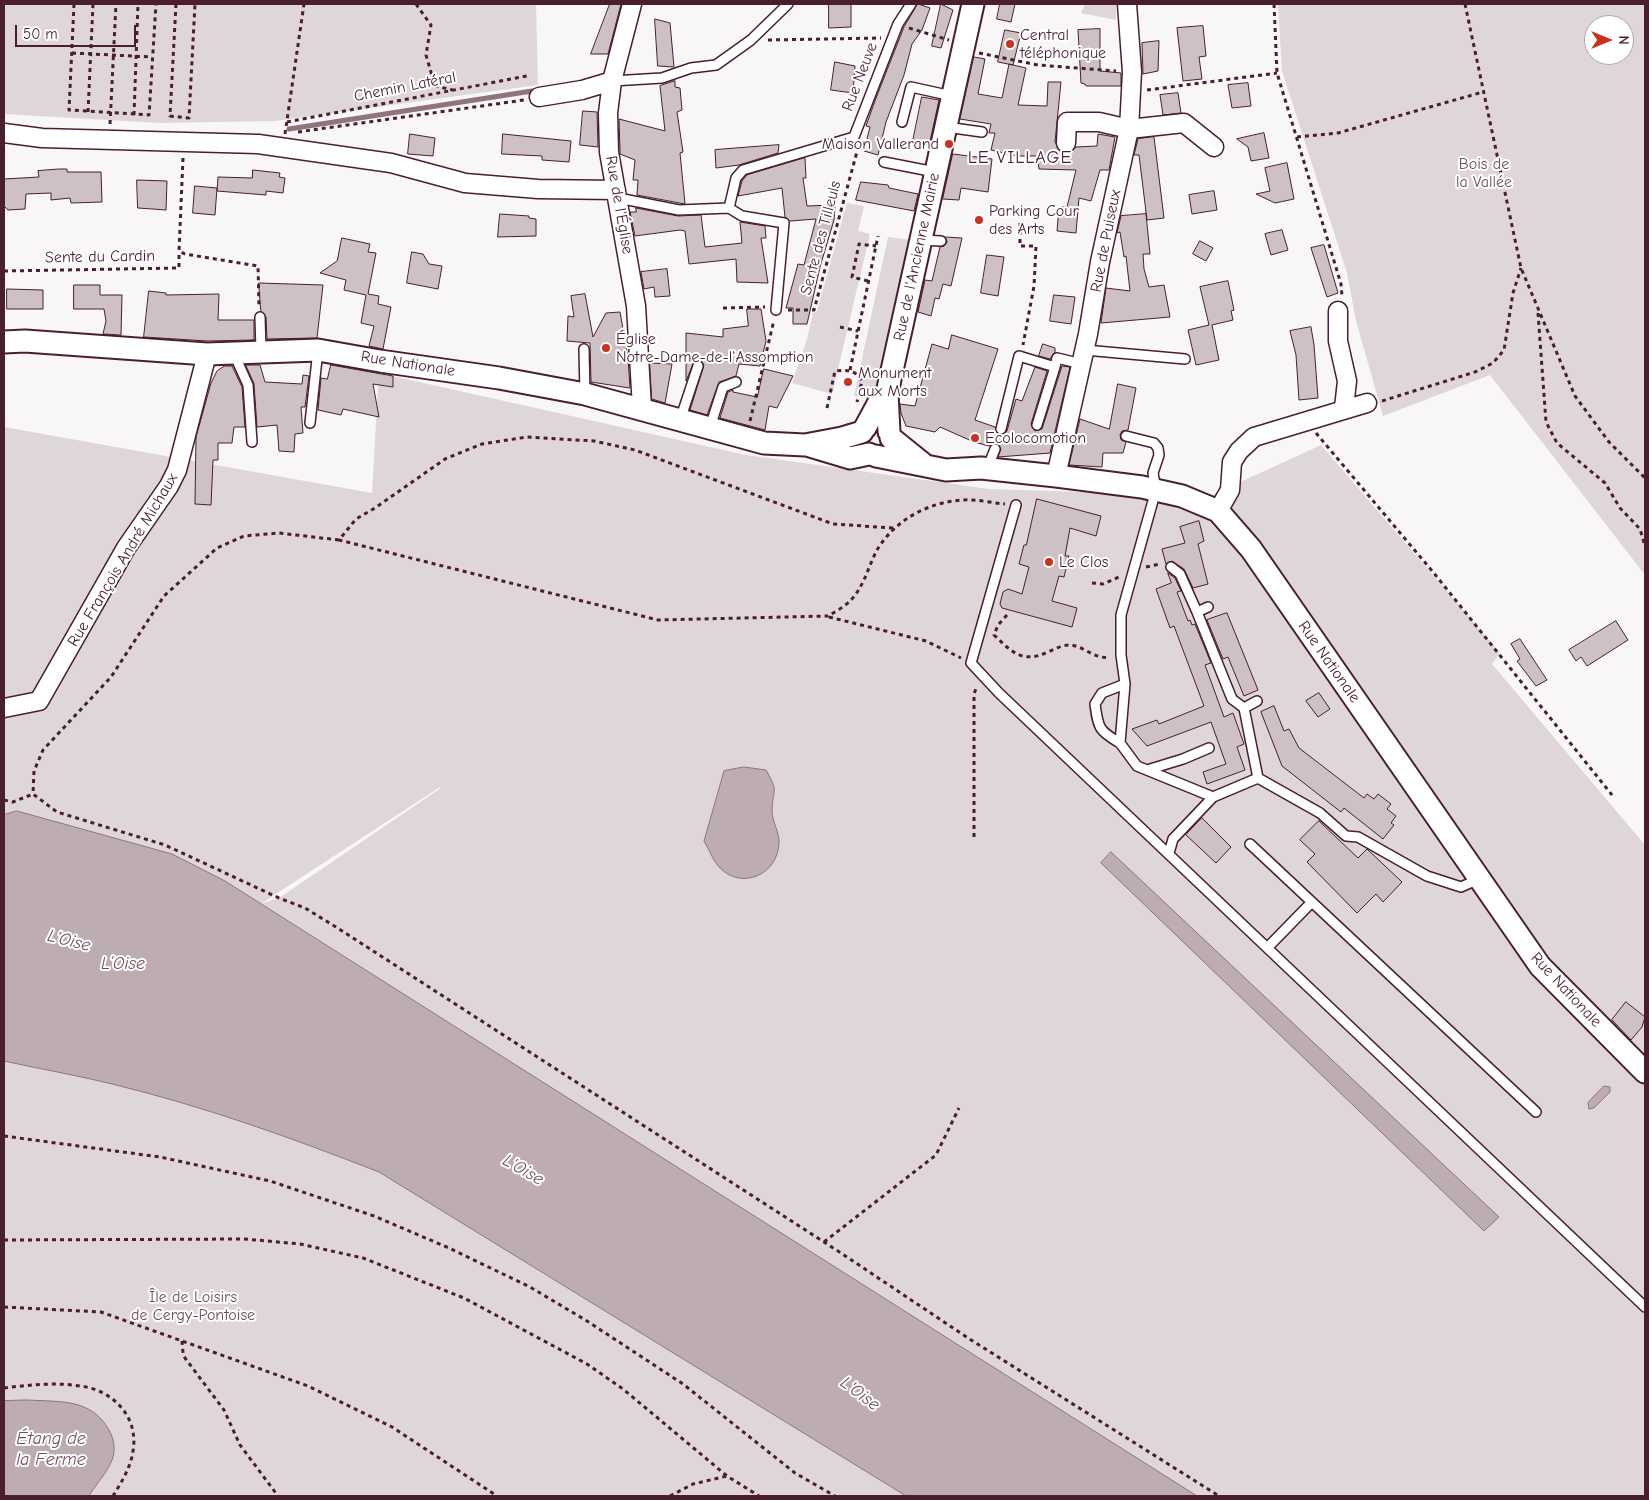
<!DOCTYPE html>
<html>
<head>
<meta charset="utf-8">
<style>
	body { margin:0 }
	#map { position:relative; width:1649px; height:1500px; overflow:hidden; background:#f8f6f7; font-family:"Comic Neue",sans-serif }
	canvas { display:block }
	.frame { position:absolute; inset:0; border:5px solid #4a1f2b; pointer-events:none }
	.north { position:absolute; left:1584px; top:15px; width:50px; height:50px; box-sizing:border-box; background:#fff; border:1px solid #b7a5aa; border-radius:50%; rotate:90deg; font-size:14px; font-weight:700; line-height:20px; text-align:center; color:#4a1f2b }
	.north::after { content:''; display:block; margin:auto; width:18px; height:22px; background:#c8321e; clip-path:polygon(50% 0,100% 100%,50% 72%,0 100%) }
	.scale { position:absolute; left:15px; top:25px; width:121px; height:22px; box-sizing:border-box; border:2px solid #4a1f2b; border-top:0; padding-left:6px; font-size:15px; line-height:18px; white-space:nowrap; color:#4a1f2b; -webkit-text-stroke:4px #fff; paint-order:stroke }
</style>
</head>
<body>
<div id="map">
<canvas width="1649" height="1500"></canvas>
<div class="frame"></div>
<div class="north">N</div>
<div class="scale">50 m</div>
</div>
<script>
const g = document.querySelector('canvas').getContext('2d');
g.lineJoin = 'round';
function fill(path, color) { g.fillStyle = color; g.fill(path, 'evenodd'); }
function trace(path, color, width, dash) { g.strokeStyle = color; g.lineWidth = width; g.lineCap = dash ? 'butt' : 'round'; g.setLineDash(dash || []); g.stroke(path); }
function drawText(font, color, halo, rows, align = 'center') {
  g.font = font + ' "Comic Neue",sans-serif'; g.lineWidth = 4; g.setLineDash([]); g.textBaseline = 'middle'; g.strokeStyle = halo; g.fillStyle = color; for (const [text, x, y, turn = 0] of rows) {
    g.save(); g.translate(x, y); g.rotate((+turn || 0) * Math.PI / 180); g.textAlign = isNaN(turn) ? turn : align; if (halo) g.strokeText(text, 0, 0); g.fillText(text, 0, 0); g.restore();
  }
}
const green = new Path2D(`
	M4,4H536L538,85L275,121L160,123L4,114Z
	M1085,4H1116V20L1081,13Z
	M1278,4H1645V575L1490,375L1383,416L1356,321L1347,273L1282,71ZM1594,25H1624V55H1594Z
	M847,203L864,206L858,231L870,234L832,394L792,383L807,339L813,313L817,311Z
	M888,237L911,240L875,399L854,396Z
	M379,373L746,455L989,489L1210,496L1321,445L1500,653L1492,664L1645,845V1496H1197L260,903L17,811L4,815V427L372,493ZM441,788L279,898L262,903L440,787Z
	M4,1061C40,1069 76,1075 112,1084C203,1106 292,1138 379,1172L906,1496H4Z`);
const water = new Path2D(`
	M744,767L766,770C779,793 773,787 772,810C772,822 780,833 779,844C777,875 742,890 720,868C713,861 709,849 704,841L724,771Z
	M17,811L172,854L225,881L1197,1496H906L379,1172C292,1138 203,1106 112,1084C76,1075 40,1069 4,1061V815Z
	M1111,852L1499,1217L1484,1231L1101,863Z
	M1604,1086L1610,1087V1092L1594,1108L1589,1109L1588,1103Z
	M27,1400C60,1402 91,1398 109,1430C114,1439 116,1450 112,1460C107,1473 96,1484 89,1496H4V1401Z`);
const stream = new Path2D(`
	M289,129L532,91`);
const building = new Path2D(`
	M610,4H621L608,54H591Z
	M829,4H851V27L829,28Z
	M918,4L930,8L922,30L912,44L904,75L886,122L878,155L864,151L870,127L866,126L876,98L904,27Z
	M941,4L953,10L941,48L932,46Z
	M1000,4H1015L1011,22L997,19Z
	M655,19L670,23L674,67L658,66Z
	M1203,26L1206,56L1199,57L1202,79L1183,81L1177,28Z
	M1100,29V71L1121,73V86H1086L1085,84L1081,83L1078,30Z
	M1005,30L1021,33L1013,65L998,62Z
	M1159,41L1158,71L1143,74L1142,43Z
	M974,57L985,59L978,94L1002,98L1009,64L1026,68L1018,105L1047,106L1048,82H1061L1055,142L1061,152L1070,153L1076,147L1097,146L1098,134L1115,137L1109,170H1100L1091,201L1079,198L1076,233L1057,231L1059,207H1067L1076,170L1039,169L1037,156H1017L991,150L995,133H989L991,124L960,119Z
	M835,62L855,66L853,93L831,90Z
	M675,81V87L680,88L682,110L677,112L683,152L680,153L685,204L637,195L638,180H633L635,160L620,154V151L619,119L665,131L660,86Z
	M1248,83L1251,106L1232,108L1228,85Z
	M1178,93L1181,113L1163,115L1160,95Z
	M922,97L939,100L929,146L913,141Z
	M583,111L597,112L598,147L580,145Z
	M1264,133L1269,158L1251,161L1248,147L1237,139Z
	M410,134L435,138L433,156L408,154Z
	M503,134L571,141L569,162L542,160V156L502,154Z
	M1154,137L1164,218L1147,220L1139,155H1134L1138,139Z
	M779,145L778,153L739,165L716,168L715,150Z
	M953,154L992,159L988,192L961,188L959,200L943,199Z
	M805,158L806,178H803L807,206L835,205L834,220L820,267L807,324H793V308H786L798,264L804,265L816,219L790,221L785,217L782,188L738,196L742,181L747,175Z
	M1287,163L1294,199L1275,203L1256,194L1270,191L1265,168Z
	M59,169H67V172H101L102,202L71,203L70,198L51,200V193L26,194L25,209L8,210L4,206V179L39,177L38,171Z
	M253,170L280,173L279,177L285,178L283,193L266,191V195L217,191L218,177L252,178Z
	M137,180L167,181L166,210L138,208Z
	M861,182L888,185L889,188L918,194L914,211L856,200Z
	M195,186L217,188L215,215L193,213Z
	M1214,191L1217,210L1192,214L1189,195Z
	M636,208L678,216L701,215L705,247L742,243L740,222L765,226L766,238H761L768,283L737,282L736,259L689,264L685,231L680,230L635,236L630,212H636Z
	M500,214L529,216V218L536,219V236L498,237Z
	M1146,214L1150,254H1143L1144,269L1149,287L1164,285L1170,317L1101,323L1106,288L1130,291L1126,256L1124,257L1120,232L1117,233L1121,216Z
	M1282,230L1288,250L1271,255L1265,234Z
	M945,237L962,238L951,286L943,284L939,299L935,298L931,316L918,312L925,280L932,281L940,247L944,246L947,242Z
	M342,238L370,244L368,252L376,253L368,294L379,296L378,304L391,307L383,349L369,346L374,326L361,323L366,295L344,290L346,280L320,273L337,261Z
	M1200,241L1213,248L1206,261L1193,254Z
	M1324,245L1338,293L1327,297L1311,248Z
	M412,252L423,254L429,264L442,266L438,289L407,283Z
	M987,255L1004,257L998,296L981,293Z
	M667,269L670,296L655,297L654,287L644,289L641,272Z
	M1228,281L1234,310L1231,311L1233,320L1212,325L1219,360L1196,365L1188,330L1209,325L1200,287Z
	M259,283L323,285L317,338L267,339L266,317L261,311Z
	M74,285H100V295H122L121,335L103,334L106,321L104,309H74Z
	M7,289L43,290V309H7Z
	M149,291L166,293V295L219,294L218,320H254V340L207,341L144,337Z
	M585,294L593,337L606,313L620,312L628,358L630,388L591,382L590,343L567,341L568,316L574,317L571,296Z
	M1054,295L1075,297L1071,324L1050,321Z
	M747,309H761L766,341L760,366L739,364L736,376L719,382L707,415L690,410L704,365L700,360L694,362L686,381V333L723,337V329L748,326Z
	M1311,327L1314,345L1318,398L1299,400L1296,355L1290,331Z
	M952,335L998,349L975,420L995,427L999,435H1003L1007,431L1016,399L1022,401L1035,367L1047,371L1031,424L1035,431L1042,429L1062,366L1070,367L1050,453L998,457L1001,449L997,443L989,446L974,442L940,427L935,432L906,426L901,413L900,404L915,406L932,344L948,349Z
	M1043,344L1055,348V352L1050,359L1039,356Z
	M650,363L672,364L665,403L652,399Z
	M246,365H260L265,382L302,384L303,375L309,376L305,407H301L303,433L295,434L294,452L279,451L277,425L257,427L254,384Z
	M331,365L393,376V387L373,384L379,417L343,409L341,415L318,410L321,378L327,379Z
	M225,366H232L242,387L245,427H234L232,443H218V460H213L211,505L195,504L196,437L211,383L217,371Z
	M764,369L793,376L777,408L769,406L765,430L720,418L728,392L733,390V392L757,397Z
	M1118,384L1136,388L1128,430L1122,431L1120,435L1121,440L1126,442L1123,453H1103L1102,467L1069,465L1080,419L1109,429Z
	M1037,499L1101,516L1096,536L1070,528L1065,556H1069L1064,577L1059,576L1052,601L1077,608L1072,627L1002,608L1000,604L1003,592L1008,589L1022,594L1029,567L1019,564L1024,545H1026Z
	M1199,521L1204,541L1198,544L1208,584L1193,588L1184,569L1172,561L1166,564L1162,549L1185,543L1180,527Z
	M1168,573L1175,578L1181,591L1177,592L1188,621L1190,620L1192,625L1195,624L1211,663L1205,665L1224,717L1233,713L1244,744L1237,747L1245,770L1207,784L1203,772L1226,764L1211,722L1147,746L1132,729L1157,720L1159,724L1204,706L1174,626L1170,628L1156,589L1171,583Z
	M1227,613L1258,690L1244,696L1228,657L1223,659L1207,620Z
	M1616,621L1628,640L1587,666L1581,657L1576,661L1569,650Z
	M1520,639L1547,680L1536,686L1517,661L1520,659L1511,644Z
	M1319,693L1330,709L1318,717L1306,701Z
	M1274,706L1284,731L1289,729L1299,748L1364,798L1367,794L1374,799L1378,794L1391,804L1387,809L1396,816L1391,823L1394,825L1383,839L1344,808L1341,812L1282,766L1261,712Z
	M1202,818L1231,847L1216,863L1186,835Z
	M1319,821L1358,858L1367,849L1402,882L1383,902L1376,894L1357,913L1307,862L1315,854L1300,840Z
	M1626,1002L1645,1017L1642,1027L1631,1040L1612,1020Z`);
const path = new Path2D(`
	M74,4L69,110L149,115L156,4
	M176,4L170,116L189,118L195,4
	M416,4L431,25L426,55L435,86L453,90
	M1274,4L1277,73L1341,284L1342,296
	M1465,4L1521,268L1575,396L1609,442L1645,478
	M909,28L949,40
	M768,40L881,38
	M72,53L152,57
	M979,53L1038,65L1116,71
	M1147,90L1277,73
	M88,112L93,4
	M134,115L138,4
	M287,122L527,76
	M110,124L116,4
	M298,132L524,100
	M285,134L304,4
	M1297,137L1338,133L1483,92
	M183,158L179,251L185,254L258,266L259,306
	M1020,223V246H1036L1034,286L1023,345
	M4,271L179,268V251
	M868,281L852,277L859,244L876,246
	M723,308L765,307
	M788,310H814L858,148
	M1538,313L1546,422L1557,443L1605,483L1620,508L1640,529L1645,546
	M840,327L858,331
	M850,370L878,236
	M1382,401L1475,372L1493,363L1504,350L1513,293L1521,268
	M827,408L835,371C847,370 855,369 862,381L857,402
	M750,421L774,320
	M1316,433L1433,572L1612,795
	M893,528L833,524L635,450L594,441L527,437L482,444L445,459L375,508L356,519L339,540L658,620L828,616C835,612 844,607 850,601C864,587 868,567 877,550C895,520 928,502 963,500C977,499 992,503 1005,504
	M339,540L279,533L244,536L217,548L164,596L111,677L43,750L34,771L33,794L57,812L165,845L279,898L305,908L336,927L841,1253L968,1338L1219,1496
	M1146,567L1160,564
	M1092,583L1103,584L1119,577
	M1007,615L998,625L994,635C1012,652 1022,664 1048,652C1055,649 1062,645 1070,645C1084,646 1095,660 1110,657
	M829,617L926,641L961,658
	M4,800L13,802L33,794
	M974,837V694L977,686
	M4,1136L160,1157L270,1181L374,1216L449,1248L530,1287L587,1321L683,1384L795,1473L835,1496
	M4,1240L245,1239L300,1244L363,1258L464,1298L587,1364L623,1389L727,1476L759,1496
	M824,1242L936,1155L959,1108
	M4,1307L101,1312L308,1386L392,1427L497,1496
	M182,1341L183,1353L185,1358L224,1410L240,1445L278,1496
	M4,1388C29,1385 55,1382 80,1386C113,1390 139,1417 133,1451C131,1467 121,1483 113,1496
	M670,1496L693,1484L727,1476`);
const service = new Path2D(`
	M612,81L662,78L691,68L716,65L751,40L788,4
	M902,122L911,87L952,96
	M946,127L982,132
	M884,162L935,172
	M618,198L679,210L729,208
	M729,208L736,178L743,170L854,137L898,24L911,4
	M729,208L742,216L784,223L776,310
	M921,240L941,241
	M260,317L261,351
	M584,349L585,394
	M1085,350L1185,359
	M234,354L248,385L252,442
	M1055,367L1057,358L1082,364
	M680,420L698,366
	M310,423L318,350
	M710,427L723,387L736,382
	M1001,429L1019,356L1055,367L1037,425
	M1126,436L1154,443L1158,448L1159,455L1153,473L1156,490L1121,615V655L1125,684L1120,743L1137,766L1213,797
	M987,469L995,449
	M1016,505L971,663L999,693L1645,1307
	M1171,567L1180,574L1197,612
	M1244,708L1257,701
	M1120,743C1099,731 1098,728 1095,704L1102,693L1125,684
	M1147,770L1183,759L1209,748
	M1258,778L1320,813L1346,836L1358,837L1427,876L1461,887L1479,879
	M1250,844L1536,1112
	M1169,853L1173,839L1213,797L1258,778L1244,708L1232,699L1197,612L1208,607
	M1268,947L1312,902`);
const minor = new Path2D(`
	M632,4L612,81L608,113L609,152L636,306L642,408
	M539,97L582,90L612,81
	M4,133L42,138L258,144L391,163L465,183L538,189L616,190
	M1066,143L1067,122H1099L1129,129L1184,123L1214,147
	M1338,311V341L1347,381L1344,408
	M1056,476L1088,334L1100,262L1129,129L1132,72L1127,4
	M1218,511L1230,490L1232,462L1239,451L1254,437L1367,403
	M4,708L39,701L126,548L169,486L177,470L207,354`);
const tertiary = new Path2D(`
	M4,342L25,341L207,354L318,350L380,361L499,378L585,394L764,443L805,445L842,438L862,432
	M865,428L878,404L887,393
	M889,432L887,393L973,4
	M891,438L922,463
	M810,446L850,458L869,454
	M876,456L946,470L981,468L1056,476L1142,487L1182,496L1218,511L1251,549L1540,966L1645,1072`);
const markers = [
	[1010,44,5,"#c8321e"],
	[949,144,5,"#c8321e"],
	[979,220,5,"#c8321e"],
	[606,348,5,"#c8321e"],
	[848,382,5,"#c8321e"],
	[975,438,5,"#c8321e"],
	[1049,562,5,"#c8321e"]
];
const poiNames = [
	["Central",1020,35],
	["téléphonique",1020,53],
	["Maison Vallerand",939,144,"right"],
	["Parking Cour",989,211],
	["des Arts",989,229],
	["Église",616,339],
	["Notre-Dame-de-l'Assomption",616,357],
	["Monument",858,373],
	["aux Morts",858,391],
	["Ecolocomotion",985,438],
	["Le Clos",1059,562]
];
const streetNames = [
	["Rue Neuve",860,77,-69],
	["Chemin Latéral",405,87,-11],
	["Rue de l'Église",619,205,80],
	["Sente des Tilleuls",821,238,-75],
	["Rue de Puiseux",1106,241,-79],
	["Sente du Cardin",100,257,-1],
	["Rue de l'Ancienne Mairie",917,257,-78],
	["Rue Nationale",408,364,9],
	["Rue François André Michaux",123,560,-59],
	["Rue Nationale",1329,662,55],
	["Rue Nationale",1566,990,47]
];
const parkNames = [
	["Bois de",1484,164],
	["la Vallée",1484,182],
	["Île de Loisirs",193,1297],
	["de Cergy-Pontoise",193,1315]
];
const neighbourhoodNames = [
	["LE VILLAGE",1020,158]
];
const waterNames = [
	["L'Oise",69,941,14],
	["L’Oise",123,964],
	["L'Oise",523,1170,30],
	["L'Oise",860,1394,37],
	["Étang de",51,1439],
	["la Ferme",51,1460]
];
fill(green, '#ded6d9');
fill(water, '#bdadb0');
trace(water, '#8f747b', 1);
trace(stream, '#8f747b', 5);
fill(building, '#cdc1c4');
trace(building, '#4a1f2b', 1);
trace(service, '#4a1f2b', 12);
trace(minor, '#4a1f2b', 21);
trace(tertiary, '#4a1f2b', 25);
trace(path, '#4a1f2b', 3, [4, 4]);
trace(service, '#fff', 9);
trace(minor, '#fff', 18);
trace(tertiary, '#fff', 21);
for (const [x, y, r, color] of markers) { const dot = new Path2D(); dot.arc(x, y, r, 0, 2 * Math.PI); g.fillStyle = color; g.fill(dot); trace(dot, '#fff', 2); }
drawText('16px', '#4a1f2b', '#fff', poiNames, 'left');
drawText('16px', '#4a1f2b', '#fff', streetNames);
drawText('16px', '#6f4d56', '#fff', parkNames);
g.letterSpacing = '1px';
drawText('18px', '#4a1f2b', '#fff', neighbourhoodNames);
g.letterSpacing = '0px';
drawText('italic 18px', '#72515a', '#fff', waterNames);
</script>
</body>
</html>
